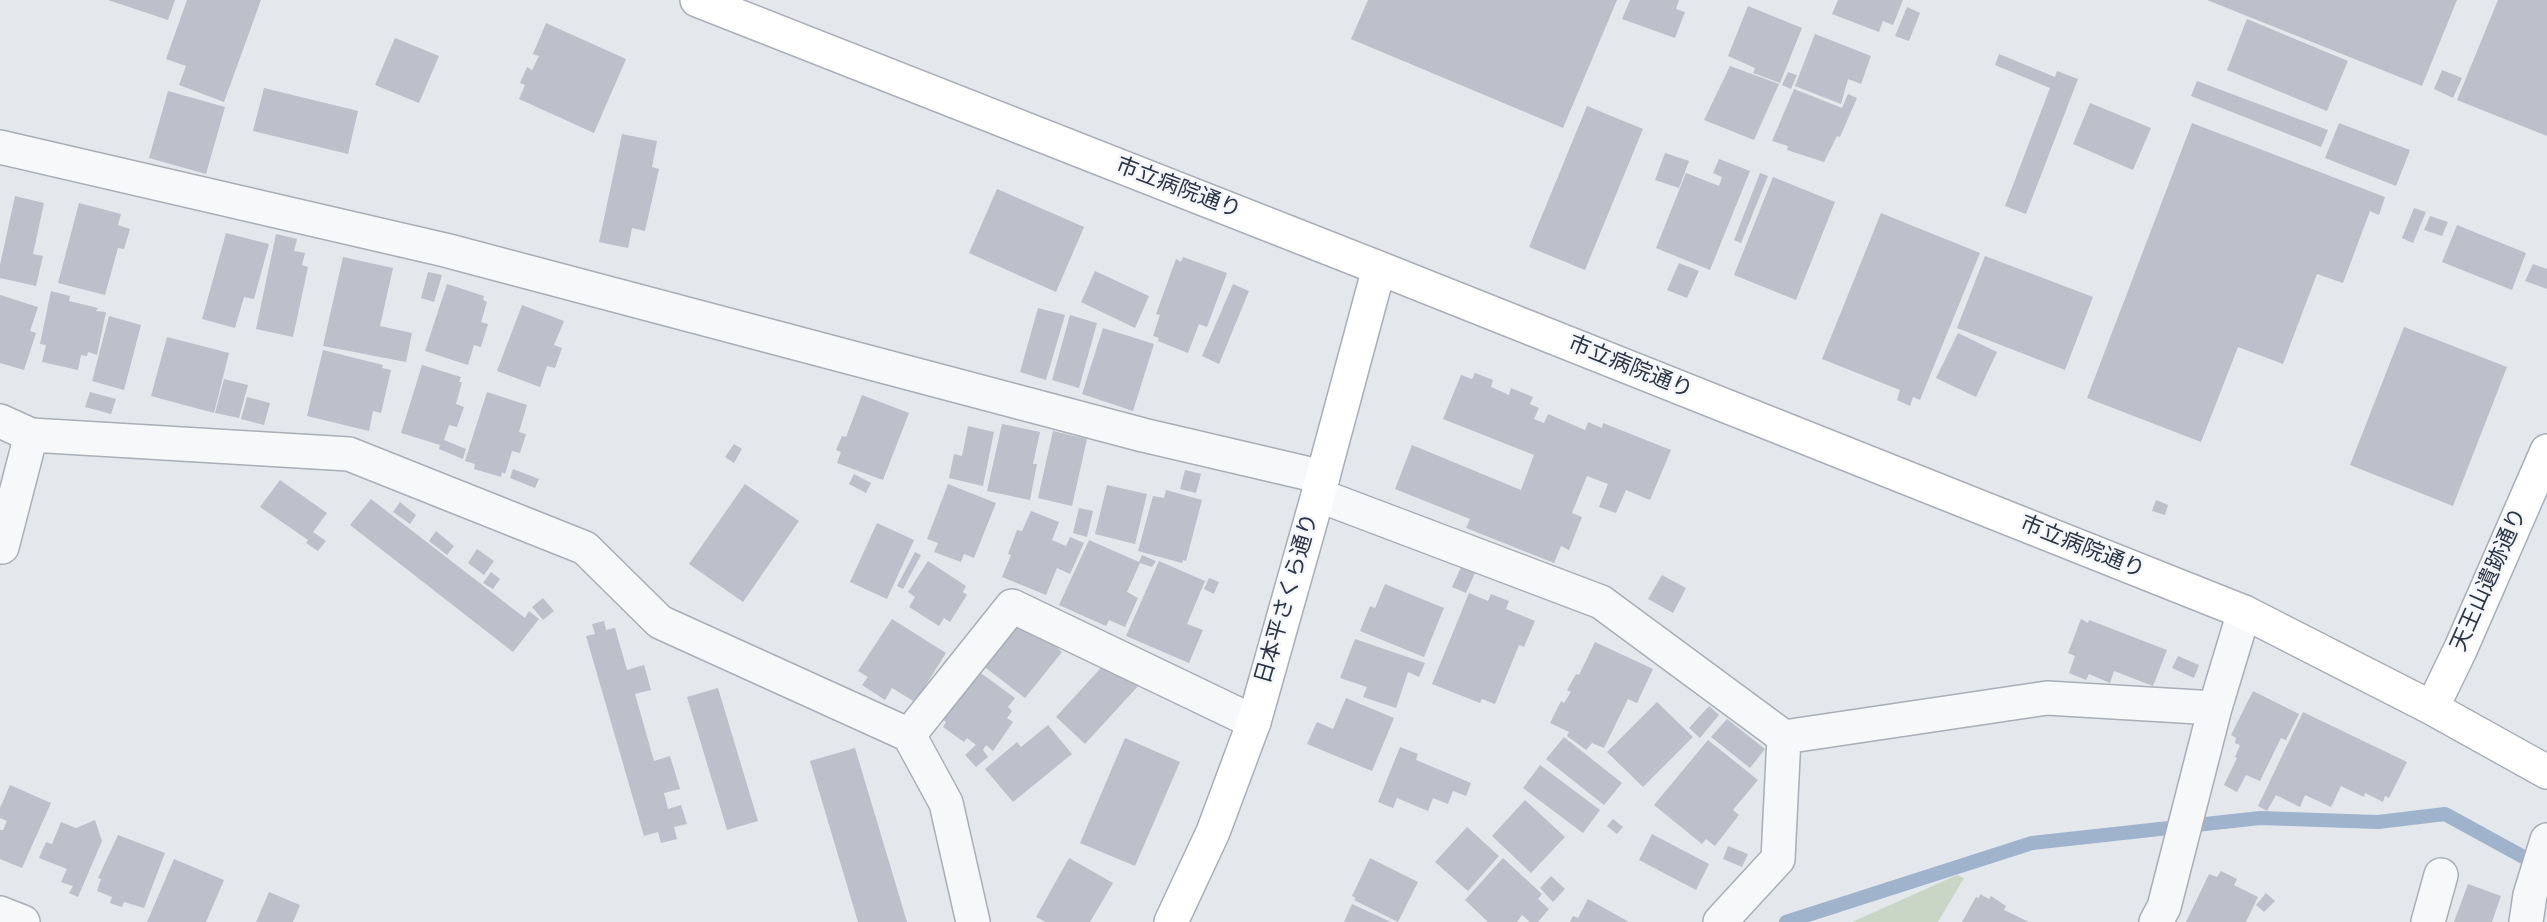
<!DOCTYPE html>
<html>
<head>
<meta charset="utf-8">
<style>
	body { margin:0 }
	canvas { display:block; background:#e4e7ec }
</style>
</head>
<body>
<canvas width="2547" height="922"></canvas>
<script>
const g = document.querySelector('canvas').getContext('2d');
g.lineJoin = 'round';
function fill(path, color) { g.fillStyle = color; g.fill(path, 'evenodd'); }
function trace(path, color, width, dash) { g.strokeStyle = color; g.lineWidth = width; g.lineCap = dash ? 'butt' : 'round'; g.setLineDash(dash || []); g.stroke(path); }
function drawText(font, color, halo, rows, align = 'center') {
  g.font = font + ' Jost,"Noto Sans JP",sans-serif'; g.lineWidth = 5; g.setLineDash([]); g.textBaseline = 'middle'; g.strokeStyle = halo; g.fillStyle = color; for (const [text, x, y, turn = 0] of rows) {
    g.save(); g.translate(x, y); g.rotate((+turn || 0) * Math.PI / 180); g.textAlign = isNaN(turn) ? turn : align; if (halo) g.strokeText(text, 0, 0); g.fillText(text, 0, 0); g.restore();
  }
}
const green = new Path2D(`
	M1957,875L1964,878L1938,922H1852Z`);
const stream = new Path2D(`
	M1786,922L2032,843L2260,818L2378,822L2445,814L2540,866`);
const building = new Path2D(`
	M108,0H175L168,20Z
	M187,0H261L224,102L179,85L186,66L166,59Z
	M1368,0H1617L1563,128L1351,39Z
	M1630,0H1679L1676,9L1685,12L1675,38L1622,19Z
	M1838,0H1903L1893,25L1883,21L1879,32L1832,14Z
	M2207,0H2457L2422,86Z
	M2498,0H2547V136L2457,100Z
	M1748,6L1802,28L1780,83L1753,73L1755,68L1728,56Z
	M1907,7L1920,13L1909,41L1895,36Z
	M2247,19L2348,61L2327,111L2227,70Z
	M546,23L626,59L594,133L519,99L525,85L520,83L527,67L532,70L539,56L533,54Z
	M1815,34L1871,56L1861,84L1848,79L1841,104L1795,86Z
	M395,38L439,56L419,103L375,85Z
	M1999,54L2055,77L2057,71L2078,79L2026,214L2005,206L2050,88L1995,65Z
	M1730,66L1779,84L1754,140L1704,120Z
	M2442,70L2462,78L2453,98L2434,89Z
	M1788,72L1797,75L1791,89L1782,85Z
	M2197,81L2328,130L2321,147L2191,96Z
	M264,88L358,111L348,154L253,131Z
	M1794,89L1842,108L1848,94L1857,98L1840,137L1837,136L1824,162L1787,150L1788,146L1772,141Z
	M168,91L225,107L206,174L149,158Z
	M2090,103L2151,128L2133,170L2073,144Z
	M1587,106L1643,129L1585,270L1529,247Z
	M2192,123L2385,197L2379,215L2370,211L2343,283L2317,274L2283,364L2238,347L2201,442L2087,398Z
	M2339,123L2410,150L2396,186L2325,158Z
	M622,134L657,141L652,167L659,169L645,231L632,228L628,248L599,242Z
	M1665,153L1689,161L1679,188L1655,180Z
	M1719,159L1750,171L1710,270L1656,248L1686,173L1719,186L1722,177L1713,173Z
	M1760,173L1768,176L1741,243L1734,240Z
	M1773,177L1835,202L1796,300L1734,275Z
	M997,189L1084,227L1056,292L969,253Z
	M15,196L44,203L33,254L43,256L36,286L0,278V265Z
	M79,203L121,214L118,225L130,229L124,249L118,248L105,295L58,283Z
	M2414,208L2426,212L2413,243L2402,238Z
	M1881,213L1980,253L1920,400L1913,397L1910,406L1897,400L1900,390L1822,359Z
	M2430,216L2448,222L2442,236L2424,230Z
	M2457,225L2526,253L2512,290L2442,262Z
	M226,233L269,244L254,299L244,297L235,328L202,319Z
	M276,234L297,239L294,251L305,253L302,265L308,267L293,337L256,329Z
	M1985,256L2093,297L2065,370L1957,328Z
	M343,257L393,268L380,326L412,333L406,362L323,346Z
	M1183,257L1227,273L1207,327L1199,324L1188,353L1158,341L1159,338L1153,336L1160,315L1156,314L1176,259L1181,262Z
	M1679,263L1699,271L1687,298L1667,290Z
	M2533,264L2547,269V289L2525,281Z
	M1095,271L1149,296L1135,328L1081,302Z
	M428,272L442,275L434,302L421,298Z
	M447,284L484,296L483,300L487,302L481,322L488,324L481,347L474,345L468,365L425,351Z
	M1233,284L1249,291L1219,364L1202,356Z
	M51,291L70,296L69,301L98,308L96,311L106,312L97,355L88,352L87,356L81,355L78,370L42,362L46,345L40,344Z
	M0,295L38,307L30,331L36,333L24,370L0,363Z
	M522,305L564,321L554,345L562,348L555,368L547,366L540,387L497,371Z
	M1038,308L1065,315L1046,380L1020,372Z
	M1070,315L1097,323L1079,388L1052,380Z
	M109,316L141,325L124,390L92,381Z
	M2404,327L2507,367L2453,506L2350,465Z
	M1103,328L1154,344L1133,411L1082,394Z
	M1958,333L1997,352L1976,397L1936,378Z
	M167,337L229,353L214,413L151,396Z
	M323,350L383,365L382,368L391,370L381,413L373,411L369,431L307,416Z
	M422,365L461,377L459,382H462L456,404L464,407L457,427L449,425L444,440L466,449L463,459L439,449L440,445L401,433Z
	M1475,373L1493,380L1491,387L1509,395L1511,388L1533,397L1530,404L1539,408L1534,419L1544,423L1548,414L1585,430L1588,422L1602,428L1603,423L1671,450L1650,500L1626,490L1616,513L1599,507L1608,484L1587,476L1572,513L1582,517L1569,550L1561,546L1554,563L1466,528L1470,519L1395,489L1412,445L1521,490L1534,455L1443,419L1461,375L1472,379Z
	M224,379L248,385L239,418L215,413Z
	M90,392L116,399L111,414L85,407Z
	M487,392L527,405L519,432L526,434L520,453L512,451L505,474L502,472L501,477L474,469L475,464L465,461Z
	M862,395L909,413L883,480L837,463L841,452L836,450L842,436L846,437Z
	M247,397L270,403L264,425L241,419Z
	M1002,424L1040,432L1033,464H1037L1030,500L987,491Z
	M968,426L994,432L983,486L949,478L954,454L962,456Z
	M1053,431L1087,439L1072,506L1038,498Z
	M734,444L742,449L734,463L725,457Z
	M513,469L539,479L535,488L510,478Z
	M1185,470L1201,474L1196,493L1180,489Z
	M854,474L871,483L866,493L849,484Z
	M280,480L327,513L313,532L326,541L318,551L306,543L308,540L260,507Z
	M745,484L799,521L743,602L689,564Z
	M948,484L996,503L974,558L964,554L961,562L934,552L938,543L927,539Z
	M1107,485L1147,494L1135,544L1095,534Z
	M1166,490L1202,500L1186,561L1183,560L1182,563L1138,551L1153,496L1164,498Z
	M371,499L525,618L529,611L539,619L513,652L350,525Z
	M2156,500L2168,505L2165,515L2152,511Z
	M400,502L416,515L410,524L393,512Z
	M1079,508L1093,511L1087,537L1073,533Z
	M1031,511L1059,522L1052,540L1066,546L1070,537L1084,543L1070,574L1057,568L1046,595L1002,577L1011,555L1008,554L1017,530L1022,531Z
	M877,523L914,540L887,599L850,582Z
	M436,531L454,546L447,555L429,541Z
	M1089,540L1139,562L1142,555L1156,561L1152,567L1140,563L1127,592L1138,598L1125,627L1109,620L1106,626L1059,605Z
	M477,549L494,561L484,575L468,563Z
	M915,552L921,555L903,589L897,586Z
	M928,561L966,586L963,592L967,595L950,622L944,618L939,626L909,607L915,597L908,592Z
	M1159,561L1205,581L1187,624L1203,630L1189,663L1126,636Z
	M1462,565L1476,571L1466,593L1452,587Z
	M491,572L500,579L493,589L483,583Z
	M1662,575L1686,588L1673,613L1648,599Z
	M1209,578L1219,582L1214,594L1204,589Z
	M1385,584L1444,608L1424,657L1360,631L1370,606L1375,608Z
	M1469,593L1488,601L1491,594L1509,601L1506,609L1535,621L1524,647L1519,645L1495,704L1482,699L1480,703L1432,684Z
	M543,598L554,611L543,620L532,607Z
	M892,619L946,653L915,702L892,688L885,700L862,685L868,677L858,671Z
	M2081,619L2088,623L2089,620L2167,650L2153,686L2114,671L2110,683L2089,674L2086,680L2069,673L2075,656L2068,653Z
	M604,621L606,630L615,628L627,670L644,665L651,690L635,694L654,761L670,756L680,789L664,793L668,809L681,805L687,824L674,827L677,839L661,843L658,832L644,836L586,636L595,634L592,624Z
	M1018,624L1051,642L1062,652L1025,698L982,665Z
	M1355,639L1425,663L1419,677L1408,672L1396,708L1363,697L1367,687L1340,678Z
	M1595,642L1653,669L1637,703L1628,699L1604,748L1592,743L1586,750L1567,736L1569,732L1550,723L1561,701L1564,703L1571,692L1567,690L1576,674L1579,675Z
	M2178,656L2199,665L2194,678L2172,668Z
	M1110,658L1139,685L1085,744L1056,717Z
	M978,671L1015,698L1008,707L1012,711L1007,718L1013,722L993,751L986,745L983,750L988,757L976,767L965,755L976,745L967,738L964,742L943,727L946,722L942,719Z
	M718,688L758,821L727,830L687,697Z
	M2253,691L2299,714L2286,740L2281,738L2260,781L2246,775L2237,792L2224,785L2237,758L2235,757L2240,745L2235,743L2236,738L2231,735Z
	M1346,698L1394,718L1372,771L1307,744L1317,722L1333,729Z
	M1657,702L1693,737L1643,787L1607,752Z
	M1709,706L1719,715L1700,738L1689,728Z
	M2303,712L2407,762L2389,798L2385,796L2383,802L2365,793L2364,797L2341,786L2331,807L2305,795L2300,807L2276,795L2267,811L2258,806Z
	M1727,719L1765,749L1750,768L1711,737Z
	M1048,725L1072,754L1013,802L985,769L1017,742L1021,747Z
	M1564,737L1622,783L1604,805L1546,759Z
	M1125,738L1180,762L1135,866L1080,843Z
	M1708,740L1758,780L1733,810L1739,815L1715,846L1706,839L1702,844L1654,805Z
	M1400,747L1418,754L1416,760L1471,783L1466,796L1453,791L1448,804L1433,798L1428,811L1397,798L1393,808L1378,802Z
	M855,748L907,922H858L810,761Z
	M1540,765L1600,810L1583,833L1523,788Z
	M10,785L51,803L22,868L0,859V830H3L7,821L0,818V808Z
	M1525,800L1565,837L1531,873L1492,836Z
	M1613,819L1623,827L1617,834L1607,826Z
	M95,820L102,841L78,897L69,893L73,886L61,882L67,869L39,858L46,842L52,844L61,822L76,828Z
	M1467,827L1499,856L1468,891L1435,862Z
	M1652,834L1709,864L1696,890L1639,860Z
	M118,835L165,853L144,908L124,902L122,907L110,903L112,897L97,891L101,879L98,878Z
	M1728,846L1748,854L1742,867L1723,859Z
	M1069,858L1113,883L1090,922H1046L1036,917Z
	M1370,858L1418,882L1398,922L1354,900L1356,898L1352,896Z
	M1503,858L1542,894L1538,899L1549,909L1538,922H1530L1522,915L1517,922H1488L1465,900Z
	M174,859L224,880L206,922H147Z
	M2221,871L2237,879L2234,885L2258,897L2246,922H2186L2209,874L2217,877Z
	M1551,876L1565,889L1553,902L1540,888Z
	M2468,884L2501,896L2492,922H2454Z
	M269,892L300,905L293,922H256Z
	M2266,893L2275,901L2264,912L2256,905Z
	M1980,894L1989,899L1991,896L2006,906L2004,910L2029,922H1962L1976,897L1979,898Z
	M1588,899L1629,922H1570L1573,916L1578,918Z
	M1352,904L1391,922H1344Z`);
const street = new Path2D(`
	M0,147L445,250L1143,435L1323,477
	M0,421L31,435L349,454L585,548L660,622L909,735L946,803L973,922
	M1318,495L1601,602L1784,737L2047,698L2215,708
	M0,546L2,547L31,435
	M909,735L1012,606L1254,722
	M0,913L23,922
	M1720,922L1778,859L1784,737
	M2156,922L2164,907L2215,708L2244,612
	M2428,922L2441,875
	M2526,922L2530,895L2547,840`);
const secondary = new Path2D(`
	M697,0L1379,268L2244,612L2432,708L2547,772
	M2432,708L2461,648L2547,451
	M1171,922L1213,832L1254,722L1318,495L1379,268`);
const streetNames = [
	["市立病院通り",1178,189,21],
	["市立病院通り",1630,368,22],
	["市立病院通り",2082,548,22],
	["天王山遺跡通り",2490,580,-66],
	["日本平さくら通り",1288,599,-74]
];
fill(green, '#c9d6c5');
trace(stream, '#9fb4cc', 14);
fill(building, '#bbc0ca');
trace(street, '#a9aeb7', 36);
trace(secondary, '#a9aeb7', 36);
trace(street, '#f7f8fa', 33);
trace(secondary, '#fff', 33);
drawText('22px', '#2b3445', '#f4f6f9', streetNames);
</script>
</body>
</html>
